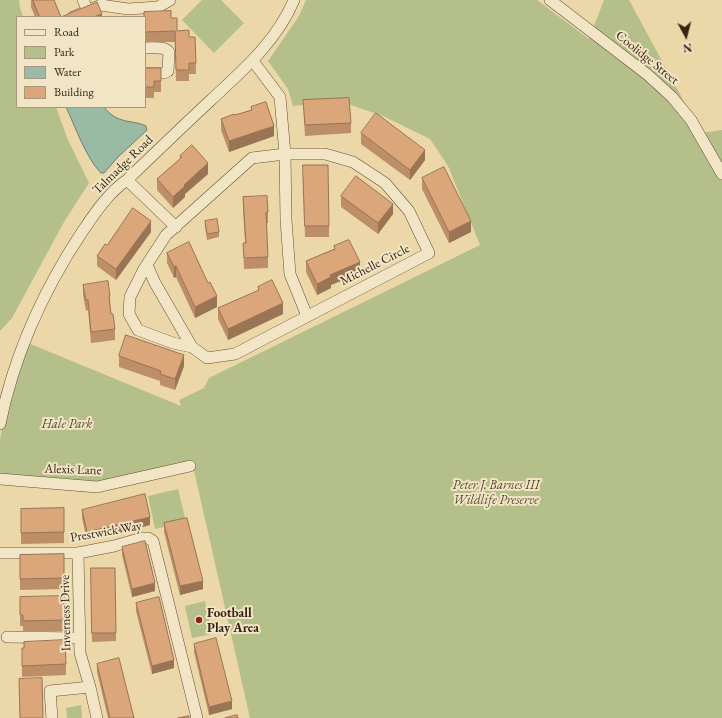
<!DOCTYPE html>
<html>
<head>
<meta charset="utf-8">
<style>
	body { margin:0 }
	#map { position:relative; width:722px; height:718px; overflow:hidden; background:#ebd7a8; font-family:"EB Garamond",serif }
	canvas { display:block }
	.legend { position:absolute; left:16px; top:16px; width:130px; height:92px; box-sizing:border-box; background:#f2e5c6; border:1px solid #a7977e; margin:0; padding:5px 7px; list-style:none; font-size:12px; color:#372111 }
	.legend li { display:flex; align-items:center; gap:8px; height:20px }
	.legend b { width:20px; border:1px solid #a7977e }
	.north { position:absolute; left:666px; top:16px; width:40px; height:40px; -webkit-text-stroke:3px #f2e5c6; paint-order:stroke; rotate:173deg; font-size:11px; font-weight:700; line-height:16px; text-align:center; color:#372111 }
	.north::after { content:''; display:block; margin:auto; width:14px; height:18px; background:#372111; clip-path:polygon(50% 0,100% 100%,50% 72%,0 100%) }
</style>
</head>
<body>
<div id="map">
<canvas width="722" height="718"></canvas>
<ul class="legend">
<li><b style="height:5px;background:#f2e5c6"></b>Road</li>
<li><b style="height:11px;background:#b5bf8a"></b>Park</li>
<li><b style="height:11px;background:#99baa4"></b>Water</li>
<li><b style="height:11px;background:#dba67a"></b>Building</li>
</ul>
<div class="north">N</div>
</div>
<script>
const g = document.querySelector('canvas').getContext('2d');
g.lineJoin = 'round';
function fill(path, color) { g.fillStyle = color; g.fill(path, 'evenodd'); }
function trace(path, color, width, dash) { g.strokeStyle = color; g.lineWidth = width; g.lineCap = dash ? 'butt' : 'round'; g.setLineDash(dash || []); g.stroke(path); }
function drawText(font, color, halo, rows, align = 'center') {
  g.font = font + ' "EB Garamond",serif'; g.lineWidth = 4; g.setLineDash([]); g.textBaseline = 'middle'; g.strokeStyle = halo; g.fillStyle = color; for (const [text, x, y, turn = 0] of rows) {
    g.save(); g.translate(x, y); g.rotate((+turn || 0) * Math.PI / 180); g.textAlign = isNaN(turn) ? turn : align; if (halo) g.strokeText(text, 0, 0); g.fillText(text, 0, 0); g.restore();
  }
}
const green = new Path2D(`
	M0,0H19L20,8L23,17H17V107H56L68,140L89,183L64,222L12,318L0,331Z
	M202,0H221L244,23L214,53L182,20Z
	M306,0H537L589,39L604,0H629L701,133L722,130V718H250L193,466L108,485L0,479V440L5,413L28,343L181,406L179,400L204,388L209,378L480,245L448,166L430,139L383,116L339,101L293,106L288,89L268,61L299,16Z
	M178,489L186,522L155,529L148,496Z
	M205,601L212,634L192,638L185,606Z
	M81,705L82,718H67L66,708Z`);
const water = new Path2D(`
	M66,107H104C118,125 131,119 146,126L147,130L118,157L104,173H101C86,158 75,126 66,107Z`);
const minor = new Path2D(`
	M83,0L88,11
	M550,0L648,75L672,97L691,120L722,174
	M73,17L101,5L128,9L158,7L170,0
	M145,48C153,48 164,46 169,52L168,71L164,73H145
	M253,61L280,97L285,154L286,220L290,274L307,316
	M285,154H325L353,162L385,183L409,211L429,253L235,354L207,358L192,347L173,343L138,330L129,314L130,297L144,269L166,235L252,158Z
	M127,180L176,227
	M147,265L155,283L192,347
	M0,424C14,355 43,291 82,232C95,213 108,193 127,180C155,153 183,126 211,100C243,70 277,41 294,0
	M0,479L97,487L190,466
	M0,553H78L114,546L142,538H148L153,541L197,718
	M78,553L80,653L90,687L97,718
	M7,637L80,638
	M52,718L50,691L90,687`);
const wall = new Path2D(`
	M31,0H54L61,17H102H35L31,7Z
	M145,17L171,18L177,31L189,37H195L196,74H189V81H176L175,42H145Z
	M145,68H161V92H154V98H145Z
	M303,100L351,123V133L305,136Z
	M251,107L274,136L229,152L221,130V119L235,115L251,110Z
	M361,133L425,160L410,180L361,144Z
	M180,156L208,174L185,194V197L173,208L157,190V179L180,159Z
	M303,176L329,226V237H305Z
	M422,178L471,232L449,243L422,189Z
	M341,196L393,214L378,234L341,207Z
	M243,197L268,212V223H266L268,257V268L244,269L243,243H245L243,208Z
	M205,221L219,232V237L207,240L205,227Z
	M151,232L116,280L97,266V256L107,245Z
	M334,246L360,273L331,285V288L317,295L306,272V261L334,249Z
	M167,253L217,307L195,318L176,277L174,278L167,263Z
	M83,285L110,296V306L111,314L115,329V340L91,343L88,310L86,311L83,295Z
	M258,287L283,314L228,340L218,319V308L258,291Z
	M119,356L184,366L175,390L160,385V381L119,367Z
	M64,508V543L21,544V509Z
	M82,510L150,525L87,541L82,518Z
	M164,523L203,589L180,595L164,532Z
	M122,547L155,591L132,597L122,555Z
	M64,554V589L20,590V555Z
	M91,568L116,633V641L92,642Z
	M20,597L64,620V631L23,632V626H20Z
	M136,603L174,668L152,674L136,611Z
	M194,644L232,709L209,715L194,652Z
	M22,648L66,664V675L22,677Z
	M97,664L134,718H108L97,672Z`);
const shadedWall = new Path2D(`
	M102,14V17H96V16Z
	M274,126V136L229,152V141Z
	M425,150V160L410,180V170Z
	M208,163V174L185,194V197L173,208V197L184,185Z
	M393,204V214L378,234V223Z
	M151,221V232L116,280V269Z
	M471,221V232L449,243V232Z
	M360,262V273L331,285V288L317,295V284L330,275Z
	M176,266V277L174,278V267Z
	M217,296V307L195,318V307Z
	M283,303V314L228,340V329Z
	M184,355V366L175,390V379Z
	M150,517V525L87,541V532Z
	M203,581V589L180,595V586Z
	M155,583V591L132,597V589Z
	M174,660V668L152,674V666Z
	M232,701V709L209,715V707Z`);
const building = new Path2D(`
	M33,0H54L61,17L97,2L102,14L96,16V17H40Z
	M171,11V18H177V31L189,30V37H195L196,63H189V70H176L175,31L145,32V17H144V12Z
	M145,68H161V81H154V87H145Z
	M349,98L351,123L305,125L303,100Z
	M266,102L274,126L229,141L221,119L234,114L235,115L252,110L251,107Z
	M376,113L425,150L410,170L361,133Z
	M192,145L208,163L184,185L185,186L173,197L157,179L182,157L180,156Z
	M303,165H328L329,226H305Z
	M444,167L471,221L449,232L422,178Z
	M356,176L393,204L378,223L341,196Z
	M267,196L268,212H266L268,257L244,258L243,243H246L243,197Z
	M133,208L151,221L116,269L97,256L105,244L107,245Z
	M217,219L219,232L207,234L205,221Z
	M349,240L360,262L330,275L331,277L317,284L306,261L335,249L334,246Z
	M189,242L208,283L210,282L217,296L195,307L176,266L174,267L167,253Z
	M272,280L283,303L228,329L218,308L259,290L258,287Z
	M108,281L110,296H109L111,314H113L115,329L91,332L88,300H86L83,285Z
	M126,335L184,355L175,379L160,374L161,371L119,356Z
	M145,494L150,517L87,532L82,510Z
	M64,508V532L21,533V509Z
	M187,518L203,581L180,586L164,523Z
	M145,541L155,583L132,589L122,547Z
	M64,554V578L20,579V555Z
	M91,568H115L116,633H92Z
	M64,596V620L23,621V615H20V597Z
	M159,597L174,660L152,666L136,603Z
	M216,638L232,701L209,707L194,644Z
	M65,640L66,664L22,666V648H24V642Z
	M119,658L134,718H110L97,664Z
	M42,678L43,718H20L19,679Z
	M237,715L238,718H225Z
	M189,716V718H178Z`);
const markers = [
	[199,620,4,"#8f2418"]
];
const streetNames = [
	["Coolidge Street",647,58,39],
	["Talmadge Road",123,165,-44],
	["Michelle Circle",375,265,-27],
	["Alexis Lane",73,470,2],
	["Prestwick Way",106,532,-10],
	["Inverness Drive",66,613,-91]
];
const parkNames = [
	["Hale Park",67,424],
	["Peter J. Barnes III",496,485],
	["Wildlife Preserve",496,500]
];
const poiNames = [
	["Football",207,613],
	["Play Area",207,628]
];
fill(green, '#b5bf8a');
fill(water, '#99baa4');
trace(water, '#727d69', 1);
trace(minor, '#644e37', 12);
trace(minor, '#f2e5c6', 11);
fill(wall, '#bc8f69');
fill(shadedWall, '#997455');
fill(building, '#dba67a');
trace(building, '#997455', 1);
for (const [x, y, r, color] of markers) { const dot = new Path2D(); dot.arc(x, y, r, 0, 2 * Math.PI); g.fillStyle = color; g.fill(dot); trace(dot, '#f2e5c6', 1.5); }
drawText('13px', '#372111', '#f2e5c6', streetNames);
drawText('italic 13px', '#56482f', '#f2e5c6', parkNames);
drawText('bold 13px', '#372111', '#f2e5c6', poiNames, 'left');
</script>
</body>
</html>
